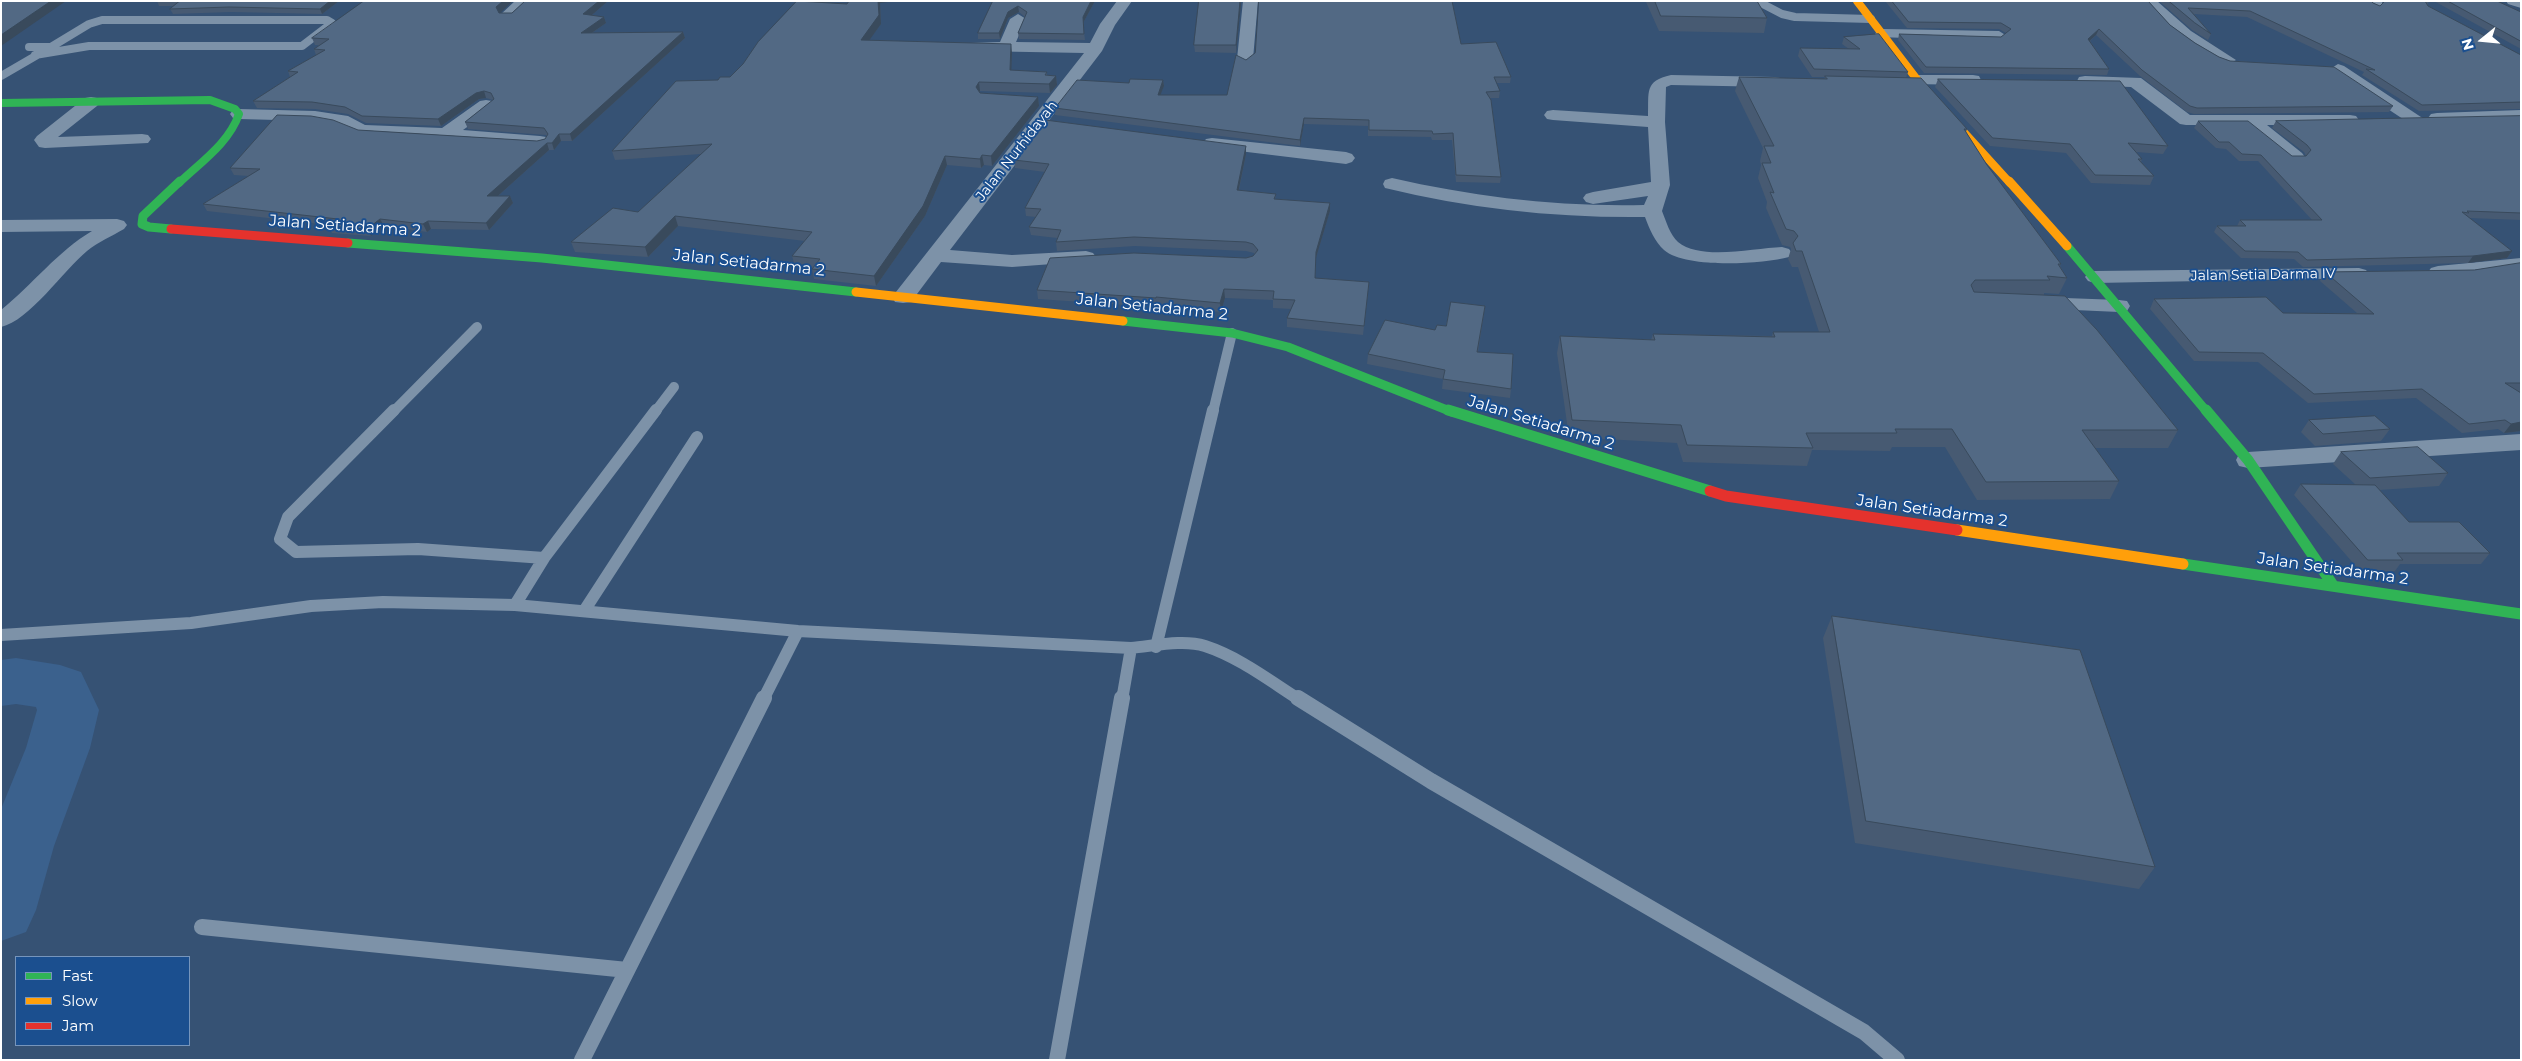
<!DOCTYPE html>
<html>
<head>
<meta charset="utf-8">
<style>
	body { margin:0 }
	#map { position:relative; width:2522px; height:1061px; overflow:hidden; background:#365274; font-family:Montserrat,sans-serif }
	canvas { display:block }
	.frame { position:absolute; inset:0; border:2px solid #fff; pointer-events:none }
	.legend { position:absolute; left:15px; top:956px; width:175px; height:90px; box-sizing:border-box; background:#1b4f8f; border:1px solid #7695bc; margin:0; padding:6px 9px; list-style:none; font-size:15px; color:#fff }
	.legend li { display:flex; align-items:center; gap:10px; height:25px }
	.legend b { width:25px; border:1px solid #7695bc }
	.north { position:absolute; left:2457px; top:15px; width:50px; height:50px; -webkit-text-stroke:4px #1b4f8f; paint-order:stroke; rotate:253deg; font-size:14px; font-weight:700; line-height:20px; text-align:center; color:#fff }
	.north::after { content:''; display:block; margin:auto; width:18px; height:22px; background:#fff; clip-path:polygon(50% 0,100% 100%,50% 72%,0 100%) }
</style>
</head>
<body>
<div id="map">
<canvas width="2522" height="1061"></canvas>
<div class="frame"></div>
<ul class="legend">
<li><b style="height:6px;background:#30b455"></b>Fast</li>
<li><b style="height:6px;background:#ff9f0a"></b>Slow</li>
<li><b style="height:6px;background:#e5322d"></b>Jam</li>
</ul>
<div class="north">N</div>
</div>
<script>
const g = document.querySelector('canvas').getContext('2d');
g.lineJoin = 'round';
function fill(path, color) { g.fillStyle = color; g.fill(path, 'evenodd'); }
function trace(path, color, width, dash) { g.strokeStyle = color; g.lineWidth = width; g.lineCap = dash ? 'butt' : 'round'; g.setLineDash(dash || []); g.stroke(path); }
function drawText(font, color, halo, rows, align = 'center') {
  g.font = font + ' Montserrat,sans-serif'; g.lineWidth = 4; g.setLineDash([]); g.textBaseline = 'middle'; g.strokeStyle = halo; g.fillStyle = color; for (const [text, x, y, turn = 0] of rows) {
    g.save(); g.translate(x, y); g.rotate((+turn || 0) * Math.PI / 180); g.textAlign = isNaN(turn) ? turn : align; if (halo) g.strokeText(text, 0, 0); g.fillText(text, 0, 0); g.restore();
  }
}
const river = new Path2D(`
	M16,658L60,665L81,672L99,710L90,748L54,846L36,910L26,932L1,941V809L26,748L37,710L36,707L16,704L1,706V660Z`);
const laneFar3 = new Path2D(`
	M1757,1L1782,14L1795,17L1871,19
	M35,55L89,46H302L332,23L327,20H102L89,24L51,47
	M1,76L51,47H29`);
const laneFar2 = new Path2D(`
	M393,412L477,327
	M655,412L674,387
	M1213,412L1232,333`);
const laneFar1 = new Path2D(`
	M394,410L288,517L280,539L296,552L418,549L544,558L515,605
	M544,558L656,410
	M584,611L697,437
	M1,635L191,623L311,606L383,602L515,605L798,631L1131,648C1154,646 1183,639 1205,646C1239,657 1270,681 1300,700
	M1156,647L1213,410
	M763,700L798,631
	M1122,700L1131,648`);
const lane = new Path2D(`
	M1298,698L1431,781L1864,1032L1897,1060
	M202,927L627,970
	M582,1060L764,698
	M1057,1060L1122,698`);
const street = new Path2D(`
	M515,1H532L513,18H503L500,15Z
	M1117,1H1132L1115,25L1102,51L950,250L1012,255L1086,251L1093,253L1096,257L1093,261L1012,267L941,262L911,302L903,303L895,302L892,297L1084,53L975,51L967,46L969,43L1000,42L1010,19L1018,14L1026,19L1016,42L1090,43L1100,24Z
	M1243,1H1258L1253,59L1245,64L1237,59Z
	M2142,1H2157L2191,31L2236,60L2228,65C2200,58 2158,24 2142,1Z
	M2364,1H2381L2384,5L2376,10L2371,8Z
	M2506,1H2521V8L2508,4Z
	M1883,29L1999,31L2007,36L1999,41L1877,37L1875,34L1877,31Z
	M2338,64L2344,66L2424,119L2421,123H2409L2332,72L2330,69Z
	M1671,75L1774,77L1780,78L1782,82L1780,86L1774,87L1671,85L1666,87L1665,122L1670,185L1662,211C1666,221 1670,235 1678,242C1701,261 1754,248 1782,247L1789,249L1792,253L1789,257C1762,264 1686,269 1664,250C1655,242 1649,228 1645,217C1557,218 1471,209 1385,188L1383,184L1385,180L1392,178C1475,197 1559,207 1644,205L1648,196L1593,204L1586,202L1583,198L1586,194L1593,192L1651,182L1648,127L1553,120L1547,119L1544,115L1547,111L1553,110L1648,116C1649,92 1644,81 1671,75Z
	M1918,75H1973L1979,76L1981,80L1979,84L1973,85L1912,84L1910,80L1912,76Z
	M2085,76L2141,78L2190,115H2350L2356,116L2359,120L2356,124L2350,125H2267L2302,153L2305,157L2302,161H2290L2244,125H2186L2180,124L2131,87L2079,85L2077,81L2079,77Z
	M91,97L97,98L100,102L97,106L58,137L142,134L148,135L151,139L148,143L45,148L39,147L34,140L37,136L85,98Z
	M486,100L492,101L495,105L492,109L463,130L540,136L546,137L549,141L546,145L540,146L361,135L337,125L315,121L239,119L233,118L230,114L233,110L239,109L315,111L348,116L365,125L442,128L480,101Z
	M2521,110V120L2437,123L2431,122L2428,118L2431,114L2437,113Z
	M1212,138L1346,152L1352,154L1355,158L1352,162L1346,164L1206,147L1203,143L1206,139Z
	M117,219L124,221L127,225L124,229C112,236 98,242 87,251C64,270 29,321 1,327V310C32,285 58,251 92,231L1,232V220Z
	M2521,258V270L2438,278L2431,276L2428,272L2431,268L2438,266Z
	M2359,268L2366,270L2369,274L2366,278L2095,283L2088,281L2085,277L2088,273L2095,271Z
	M2038,297L2119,300L2127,301L2130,306L2127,311L2119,312L2030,308L2027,303L2030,298Z
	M2521,434V450L2248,468L2239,466L2236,460L2239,454L2248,452Z`);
const fastFar2 = new Path2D(`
	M1,103L210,100L235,109L239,114C229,143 201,162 179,183`);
const fastFar1 = new Path2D(`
	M171,229L149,227L142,224L143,216L180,181
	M348,243L542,258L856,292
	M2067,246L2207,412
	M1123,321L1232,333L1288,347L1452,412`);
const fast = new Path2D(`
	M1448,410L1710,491
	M2206,410L2248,460L2333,585
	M2183,564L2521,614`);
const slowFar2 = new Path2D(`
	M1857,1L1922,86L2010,183`);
const slowFar1 = new Path2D(`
	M2009,181L2067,246
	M856,292L1123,321`);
const slow = new Path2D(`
	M1957,530L2183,564`);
const jamFar1 = new Path2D(`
	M171,229L348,243`);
const jam = new Path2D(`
	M1710,491L1726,496L1957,530`);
const wall = new Path2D(`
	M157,1H339L322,14L231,12L173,14L170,9L174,6H159Z
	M525,1H608L592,15L604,17L606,23L592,33L683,32L685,38L572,141H561L554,150H549L498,196H510L513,203L489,230L431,229L427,232L384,226L371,236L332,233L328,226L329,225L207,211L203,204L249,176L234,175L230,168L358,130L537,141L545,139L547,136L546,135L468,129L465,122L493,100L486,98L479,99L441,126L366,123L348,114L315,109L257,108L253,101L290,77L288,71L316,55L314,49L319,45H315L312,38L500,13H512Z
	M993,1H1095L1083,23L1085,40L1019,39L1018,33L1025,17L1019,12L1008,18L1000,39H978V33Z
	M1199,1H1241L1236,53L1195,52L1194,45Z
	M1646,1H1757L1767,18L1764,33L1659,31L1646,2Z
	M1885,1H2148L2170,25L2195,43L2219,57L2230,61L2393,106L2389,112L2194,114L2187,112L2140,76L2096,35L2090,41L2109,69L2107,75L1924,73L1898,40L1899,34L2001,37L2006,33L1999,29L1907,28Z
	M2159,1H2371L2373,3L2380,6L2384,2L2383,1H2430L2427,4L2428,6L2521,55V109L2419,111L2362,75L2364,72L2247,17L2194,14L2211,34L2208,40L2192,30Z
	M2434,1H2497L2521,12V49Z
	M880,3L881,24L869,40L1012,53L1011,70L1047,72V75L1056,76L1057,85L1050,93L980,91V93L1038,97L1039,106L992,166L984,165L981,168L947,165L925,216L876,286L814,279L812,269V268L795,266L792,256L805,241L678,226L648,257L575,252L571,242L638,212L701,154L615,160L612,151L718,80L730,77L847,4Z
	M1844,37L1908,72L1906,78L1967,129L1966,132L1987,165L2061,264L2060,266L2067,278L2059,294L2044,293V295L2178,430L2168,448H2095L2119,481L2110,499L1977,500L1945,447H1892L1890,451L1812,450L1807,466L1683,462L1677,443L1569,437L1557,353L1560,336L1651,340L1653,334L1772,336L1773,332H1819L1798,267H1792L1788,259L1791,249L1790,247L1782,245L1766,208L1767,202L1758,178L1761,165L1760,161L1763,148L1735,91L1739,77L1824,79L1825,77H1812L1798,56L1800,48L1849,49L1842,44Z
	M1461,44L1511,77L1510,83H1496L1500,91L1499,98H1489L1501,177L1500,183L1456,182L1452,140H1432L1431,137L1368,136V126L1304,124L1300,146L1055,115V108L1129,83L1163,80L1164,86L1160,95H1227L1246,60Z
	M1938,79L2168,146L2163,154L2136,152L2142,159L2141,162L2154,176L2150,185L2091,183L2066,153L1990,146L1935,87Z
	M2521,116V220L2469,218L2512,251L2507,258L2468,263L2303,267L2294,259L2241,258L2214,232L2217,226H2237L2240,220H2312L2258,161H2239L2226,149L2216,148L2194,128L2198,121L2292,156H2306L2304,152L2272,128L2276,121Z
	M1246,146V154L1239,190L1276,194L1275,199L1330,203V211L1315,261V278L1369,282L1363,335L1287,327V318L1291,309L1273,308V300L1225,298L1221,312L1157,306L1156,307L1038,299L1037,290L1246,258L1253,256L1255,255L1254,253L1246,251L1135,246L1057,251L1056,242L1057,238L1031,235L1029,227L1036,217L1026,216L1025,208L1045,172L1015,168L1014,160Z
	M2521,263V431L2504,433L2498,429L2462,433L2416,398L2308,403L2258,362L2194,361L2150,309L2154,299L2283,313H2357L2320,281L2325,272L2474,270Z
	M1485,306L1478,352L1511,389L1510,398L1442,389L1443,379L1367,364L1368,354L1435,330L1446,326Z
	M2309,420L2390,429L2381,441L2315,446L2301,432Z
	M2341,452L2448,473L2439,486L2379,490L2409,522L2490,553L2481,564H2400L2395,571H2360L2294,495L2301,484L2356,485L2333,464Z
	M1832,616L2155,867L2139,889L1855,843L1823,638Z`);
const shadedWall = new Path2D(`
	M51,1H66L1,46V35Z
	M330,1H339L322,14L320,9Z
	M503,1H513L499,14L496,7Z
	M599,1H608L585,21L583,14Z
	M878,1H895L880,3L881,24L863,49L861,40Z
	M1091,1H1095L1083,23V17Z
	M1240,1L1241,4L1236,53V45Z
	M1018,6L1019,12L1008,18L1000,39L999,33L1008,12Z
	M604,17L606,23L583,39L581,33Z
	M2099,29L2096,35L2085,45L2088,39Z
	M683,32L685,38L572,141L570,134Z
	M1011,44L1012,53L1011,79L1010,70Z
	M1056,76L1057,85L1050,93L1049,84Z
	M1163,80L1164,86L1158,101V95Z
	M979,82L980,91L977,96L976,87Z
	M484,91L486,98L479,99L441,126L438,119L476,93Z
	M1038,97L1039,106L992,166L991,156Z
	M1304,118V124L1300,146V140Z
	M559,134L561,141L554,150L552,143Z
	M547,143L549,150L490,203L487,196Z
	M1246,146V154L1237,198V190Z
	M982,155L984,165L981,168L980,159Z
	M945,156L947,165L925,216L876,286L874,276Z
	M510,196L513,203L489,230L486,223Z
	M1330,203V211L1315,261L1316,252Z
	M675,216L678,226L648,257L645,247Z
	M380,219L384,226L371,236L367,229Z
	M428,221L431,229L427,232L423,224Z
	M2512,251L2507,258L2468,263L2473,256Z
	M1224,289L1225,298L1221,312L1220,303Z
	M2521,422V431L2504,433L2511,424Z`);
const building = new Path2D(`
	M1,1H51L1,35Z
	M180,1H330L320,9L229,7L170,9Z
	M364,1H503L496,7L499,13H512L525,1H599L583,14L604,17L581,33L683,32L570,134H559L552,143H547L487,196H510L486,223L428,221L423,224L380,219L367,229L328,226L338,219L203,204L260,169L230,168L277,115L311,116L333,120L358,130L537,141L545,139L548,134L544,128L465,122L494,99L491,93L484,91L476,93L438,119L362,116L345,107L312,102L253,101L298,72L288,71L325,50L314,49L329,39L312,38Z
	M797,1L847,4L849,1H878L879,15L861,40L1011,44L1010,70L1047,72L1045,75L1056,76L1049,84L979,82L976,87L980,93L1038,97L991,156L982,155L980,159L945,156L923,206L874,276L812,269L820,259L792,256L812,232L675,216L645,247L571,242L613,208L638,212L712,144L612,151L676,81L718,80L720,77H730L743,64L758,42Z
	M993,1H1091L1083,17L1084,34L1018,33L1027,12L1018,6L1008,12L999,33H978Z
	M1199,1H1240L1236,45H1194Z
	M1259,1H1452L1461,44L1496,42L1511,77H1494L1500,91L1486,92L1491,100L1501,177L1456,175L1453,133L1433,134L1432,131L1369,130V120L1304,118L1300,140L1055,108L1077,80L1129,83L1130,79L1163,80L1158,95H1227L1236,55L1246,60L1255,53Z
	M1655,1H1757L1767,18L1661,16Z
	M1892,1H2148L2170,25L2195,43L2219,57L2230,61L2334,67L2393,106L2197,108L2190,106L2142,70L2099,29L2088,39L2109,69L1926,67L1899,34L2001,37L2011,29L2001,23L1909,22Z
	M2169,1H2371L2373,3L2380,6L2385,1H2425L2428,6L2521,55V102L2422,105L2366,69L2375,70L2250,11L2188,8L2211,34L2195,23Z
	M2448,1H2497L2521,12V41Z
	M1879,34L1908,72L1814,69L1800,48L1860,49L1844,37Z
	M1825,76L1921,78L1967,129H1964L1987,165L2061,264H2058L2067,278L2047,276L2050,280H1975L1971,285L1974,292L2065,296L2097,330L2178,430H2082L2119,481L1986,482L1952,429H1895L1897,433H1806L1813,448L1687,445L1681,425L1572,420L1560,336L1655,340L1653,334L1775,337L1773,332H1830L1802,251H1796L1793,243L1798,236L1794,231L1786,229L1770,192L1774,193L1762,163H1771L1764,146H1774L1739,77L1827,79Z
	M1938,79L2120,81L2168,146L2128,143L2142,159H2138L2154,176L2095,175L2070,144L1993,138Z
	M2521,116V213L2467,211L2469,213L2462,212L2512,251L2473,256L2307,260L2298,252L2245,251L2217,226H2246L2240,220H2322L2261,155L2242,154L2229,142H2219L2198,121H2248L2292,156H2306L2311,150L2307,145L2276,121Z
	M1045,120L1246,146L1237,190L1276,194L1274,199L1330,203L1316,252L1315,278L1369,282L1364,326L1287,318L1295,300L1273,299L1274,291L1224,289L1220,303L1156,297V298L1037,290L1050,258L1134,253L1246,258L1253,256L1258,250L1253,244L1246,242L1134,237L1056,242L1061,230L1029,227L1041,209L1025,208L1049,164L1014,160Z
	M2521,263V383H2505L2521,393V422L2511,424L2505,420L2469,424L2422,389L2314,394L2263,353L2199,352L2154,299L2266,297L2283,313L2374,314L2325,272L2474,270Z
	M1451,302L1485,306L1477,352L1513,354L1511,389L1443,379L1445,370L1368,354L1385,320L1435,330L1437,325L1446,326Z
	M2375,416L2390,429L2323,434L2309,420Z
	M2418,447L2448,473L2370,478L2341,452Z
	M2301,484L2375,485L2409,522H2459L2490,553H2397L2403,560H2368Z
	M1832,616L2080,650L2155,867L1866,821Z`);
const farStreetnames = [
	["Jalan Nurhidayah",1017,151,-52],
	["Jalan Setia Darma IV",2263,275,-1]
];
const streetNames = [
	["Jalan Setiadarma 2",345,226,4],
	["Jalan Setiadarma 2",749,263,6],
	["Jalan Setiadarma 2",1152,307,6],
	["Jalan Setiadarma 2",1541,423,17],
	["Jalan Setiadarma 2",1932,511,8],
	["Jalan Setiadarma 2",2333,569,8]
];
fill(river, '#3b618d');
trace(laneFar3, '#7d92a8', 8);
trace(laneFar2, '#7d92a8', 10);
trace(laneFar1, '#7d92a8', 12);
trace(lane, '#7d92a8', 16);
fill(street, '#7d92a8');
trace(fastFar2, '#30b455', 8);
trace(fastFar1, '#30b455', 9);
trace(fast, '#30b455', 11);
trace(slowFar2, '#ff9f0a', 8);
trace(slowFar1, '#ff9f0a', 9);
trace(slow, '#ff9f0a', 11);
trace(jamFar1, '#e5322d', 9);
trace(jam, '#e5322d', 11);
fill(wall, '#475a72');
fill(shadedWall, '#394a5c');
fill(building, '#526984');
trace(building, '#394a5c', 1);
drawText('14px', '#fff', '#1b4f8f', farStreetnames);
drawText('16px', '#fff', '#1b4f8f', streetNames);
</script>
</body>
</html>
